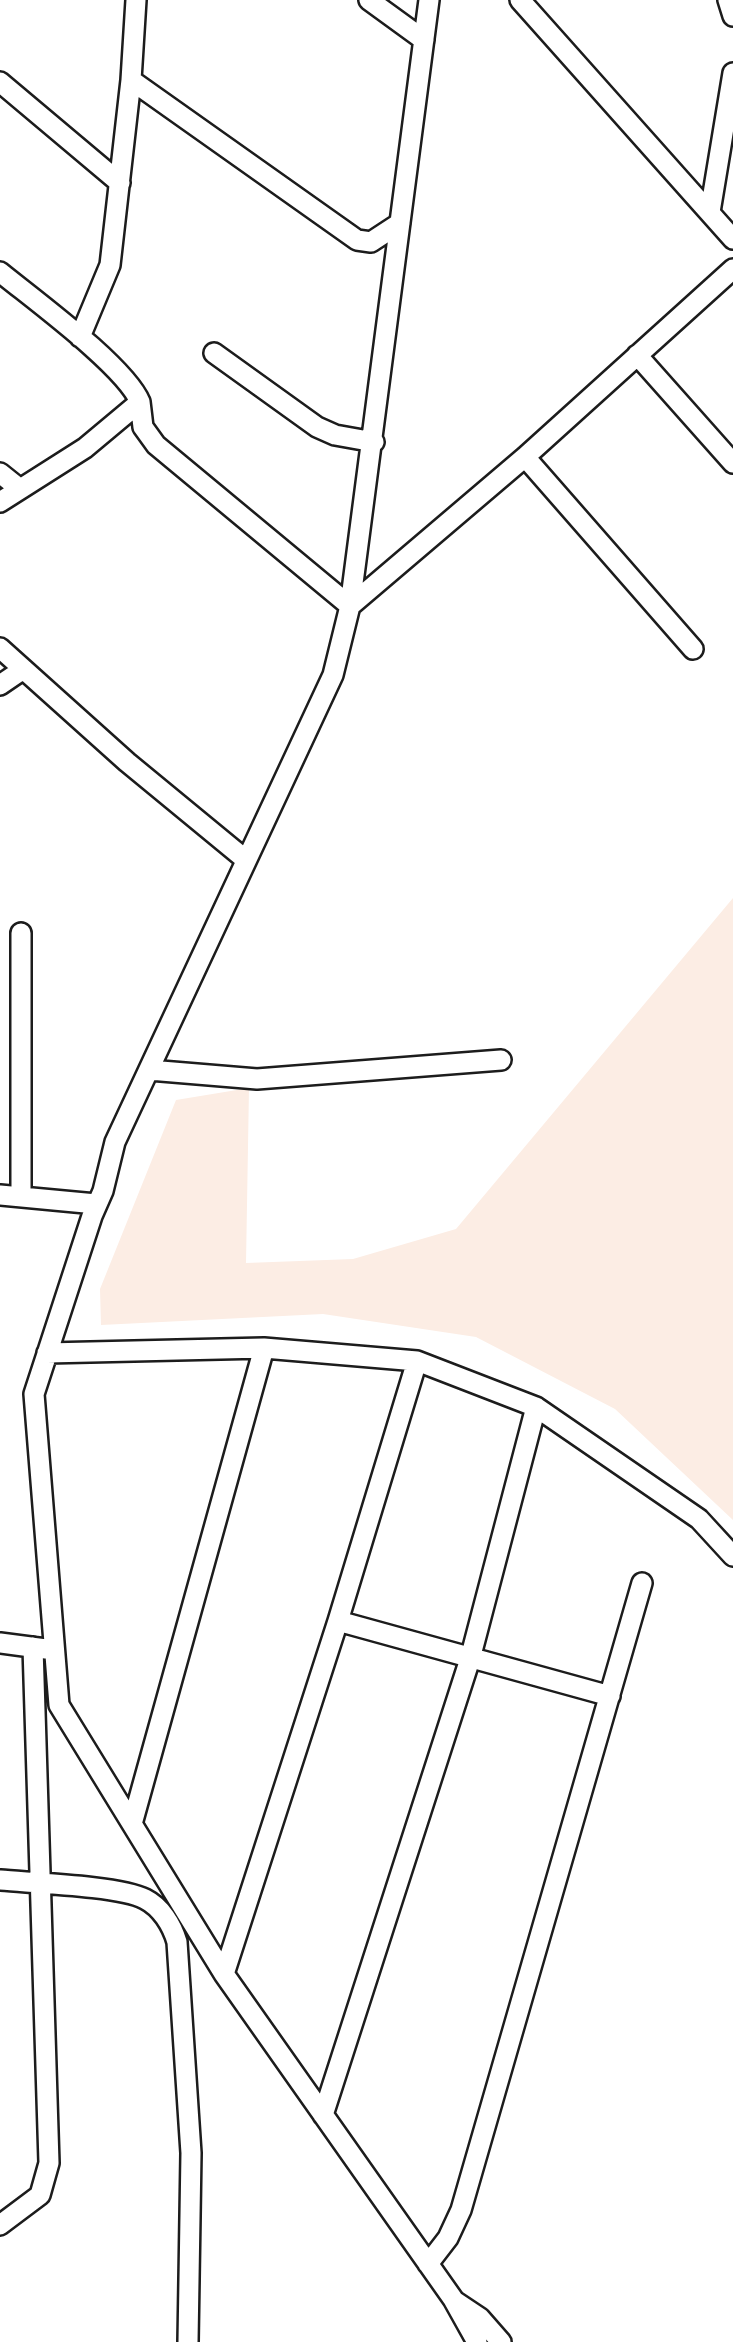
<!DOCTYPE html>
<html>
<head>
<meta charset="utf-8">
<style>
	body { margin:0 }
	canvas { display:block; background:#fff }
</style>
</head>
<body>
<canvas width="733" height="2342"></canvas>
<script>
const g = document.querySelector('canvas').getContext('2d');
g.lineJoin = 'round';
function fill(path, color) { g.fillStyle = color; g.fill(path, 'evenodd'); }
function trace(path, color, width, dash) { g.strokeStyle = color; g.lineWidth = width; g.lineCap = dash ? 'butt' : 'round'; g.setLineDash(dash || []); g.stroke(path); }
const built = new Path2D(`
	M733,898V1520L615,1409L476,1337L323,1314L101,1325L100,1289L176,1100L249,1088L246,1263L353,1259L456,1229Z`);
const minor = new Path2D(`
	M369,0L424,40
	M429,0L350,606L333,675L115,1142L103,1191L92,1216L34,1394L59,1705L224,1974L453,2299L477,2342
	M520,0L733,239
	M728,0L733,16
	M131,80L357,240L371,242L400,223
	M0,82L120,183
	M710,212L733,73
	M0,272C33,299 125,366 140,402L85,448L0,502
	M80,337L110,265L131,80L136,0
	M214,353L317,427L335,435L374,442
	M637,355L733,463
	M140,402L143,427L156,445L350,606L525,457L733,269
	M525,457L693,649
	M0,473L20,489
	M0,648L127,762L246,860
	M0,685L22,670
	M21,933V1196
	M149,1070L257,1079L501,1060
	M0,1195L96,1204
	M47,1353L264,1348L417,1361L536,1407L699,1519L733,1556
	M338,1621L610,1696
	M0,1643L46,1649
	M132,1824L264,1348
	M0,1880C33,1883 120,1886 145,1899C161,1907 172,1925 177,1942L191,2153L188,2342
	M224,1974L338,1621L417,1361
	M323,2115L470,1659L536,1407
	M0,2225L40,2195L49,2163L33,1647
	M428,2264L448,2238L461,2210L642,1583
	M456,2302L480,2318L501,2342`);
fill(built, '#fcede4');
trace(minor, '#1c1c1c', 24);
trace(minor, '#fff', 19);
</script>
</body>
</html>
